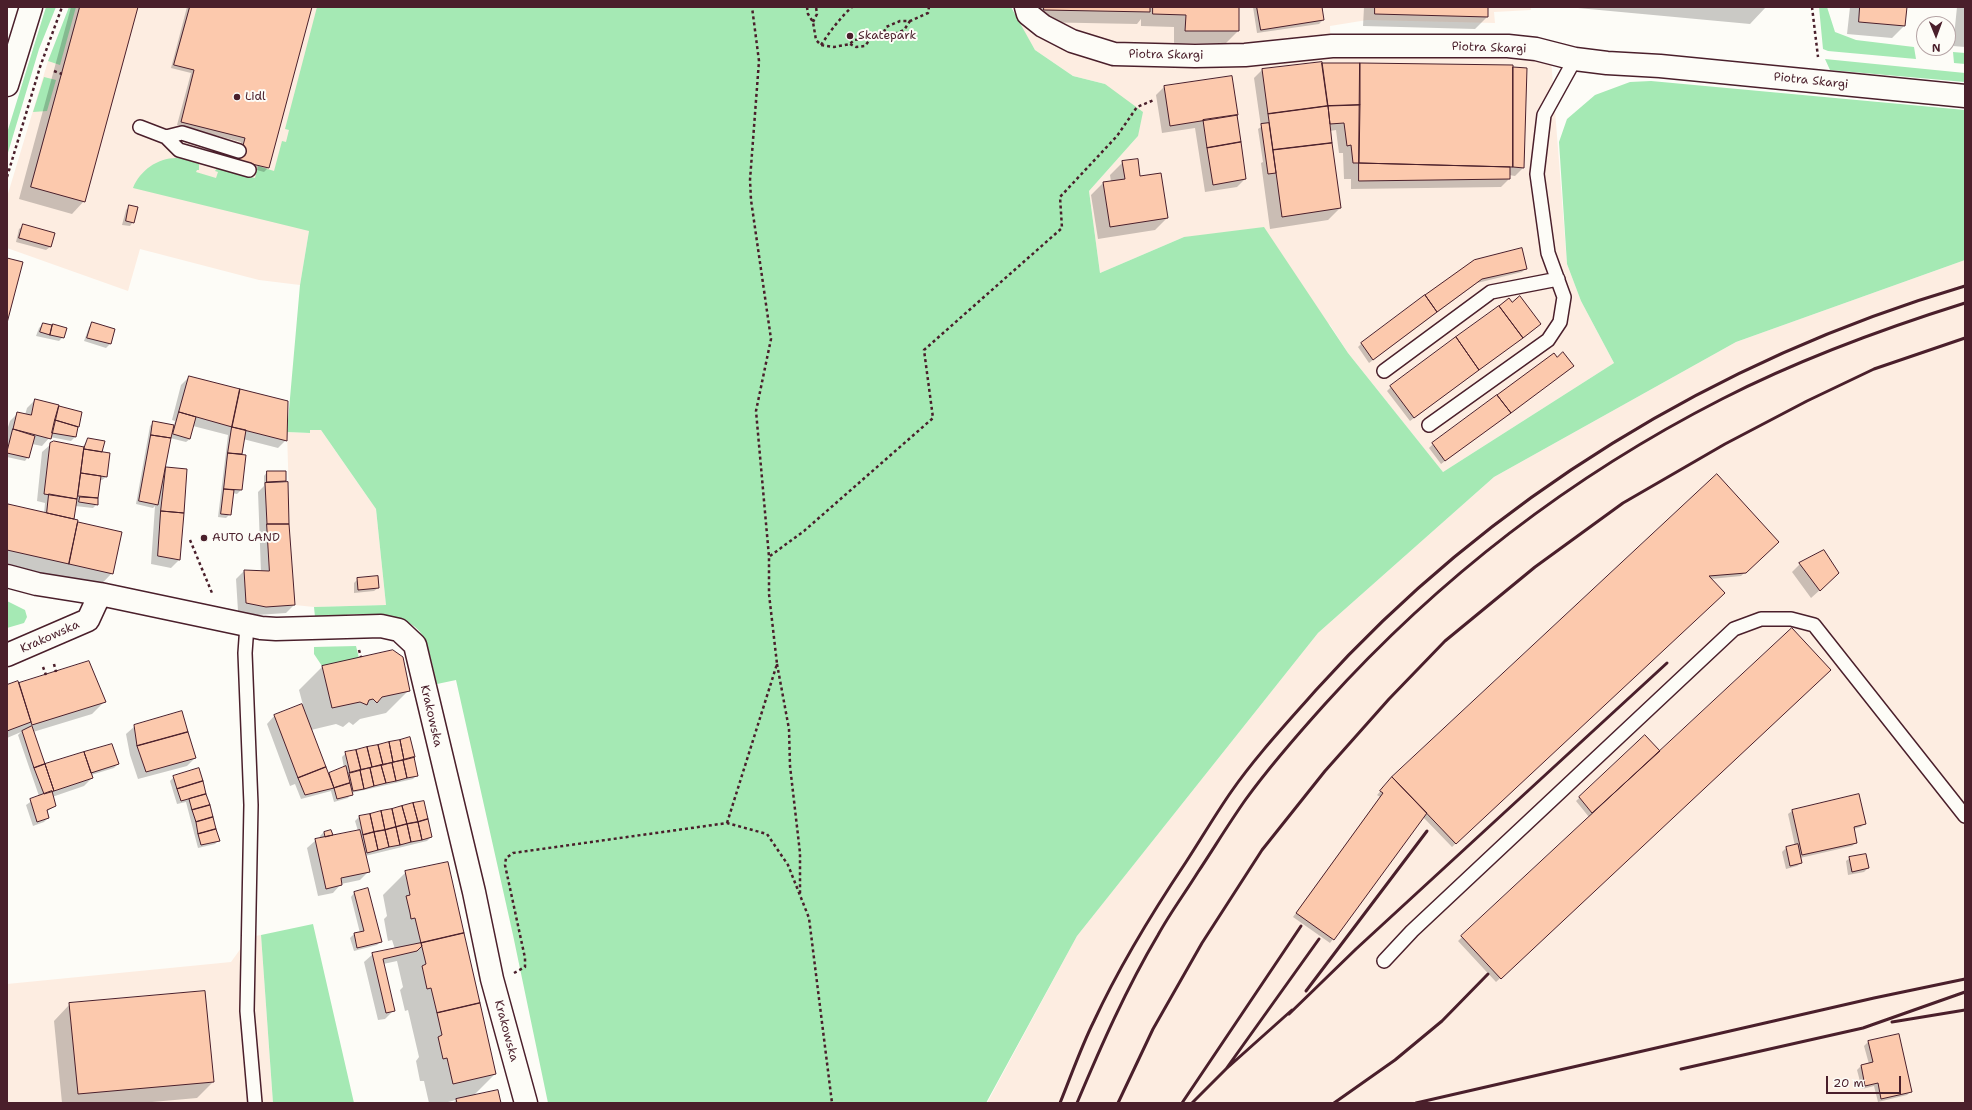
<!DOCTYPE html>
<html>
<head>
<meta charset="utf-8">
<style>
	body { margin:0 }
	#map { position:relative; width:1972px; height:1110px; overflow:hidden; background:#fdfcf7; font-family:"Shantell Sans",sans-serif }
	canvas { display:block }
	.frame { position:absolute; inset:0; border:8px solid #4a1f2b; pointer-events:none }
	.north { position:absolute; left:1916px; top:16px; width:40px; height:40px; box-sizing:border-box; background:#fdfcf7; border:1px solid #b5a4a5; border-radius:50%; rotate:179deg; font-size:11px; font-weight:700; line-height:16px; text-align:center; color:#4a1f2b }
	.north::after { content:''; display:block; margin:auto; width:14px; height:18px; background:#4a1f2b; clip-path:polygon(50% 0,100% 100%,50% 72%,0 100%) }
	.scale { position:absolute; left:1826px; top:1076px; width:75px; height:18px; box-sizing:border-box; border:2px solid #4a1f2b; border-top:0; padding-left:5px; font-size:12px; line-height:14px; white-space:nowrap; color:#4a1f2b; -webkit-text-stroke:3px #fdfcf7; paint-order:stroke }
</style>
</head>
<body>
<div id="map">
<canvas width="1972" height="1110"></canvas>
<div class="frame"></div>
<div class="north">N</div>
<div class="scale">20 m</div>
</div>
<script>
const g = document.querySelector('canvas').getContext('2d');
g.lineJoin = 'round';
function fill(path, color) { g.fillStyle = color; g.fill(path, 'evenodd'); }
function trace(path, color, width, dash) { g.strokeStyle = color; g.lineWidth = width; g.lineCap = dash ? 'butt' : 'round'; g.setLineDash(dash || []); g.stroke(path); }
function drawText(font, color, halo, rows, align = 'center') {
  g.font = font + ' "Shantell Sans",sans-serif'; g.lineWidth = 4; g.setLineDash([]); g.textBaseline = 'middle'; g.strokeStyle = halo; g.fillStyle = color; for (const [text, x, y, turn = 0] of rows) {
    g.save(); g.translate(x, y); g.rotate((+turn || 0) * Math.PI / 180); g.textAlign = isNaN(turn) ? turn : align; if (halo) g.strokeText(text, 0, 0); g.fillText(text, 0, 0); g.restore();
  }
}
const built = new Path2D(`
	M72,7H347L300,285L259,280L140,249L128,291L7,248V197L48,61Z
	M1028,7H1531V10L1494,12L1495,23L1367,20L1330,26L1331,55L1551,59L1567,264L1581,301L1614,363L1443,472L1348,353L1330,325L1184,237L1100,273L1089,191L1138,136L1105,84L1073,76L1035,50L1014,14Z
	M1965,260V1103H987L1077,936L1318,633L1494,477L1736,342Z
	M309,430H321L376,509L386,605L314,607L295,605L287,498H289L287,432L309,433Z
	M261,935L273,1103H7V984L231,962L249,937Z`);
const green = new Path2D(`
	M46,7H56L39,49L7,156V133Z
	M69,7H76L60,65L48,61Z
	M317,7H1011L1035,50L1073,76L1105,84L1143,112L1138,136L1089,191L1100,273L1184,237L1264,227L1348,353L1443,472L1614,363L1581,301L1567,264L1559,142L1567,119L1595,95L1630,82L1651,81L1965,110V260L1736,342L1494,477L1318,633L1077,936L986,1103H548L513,935L456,680L437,684C433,670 431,654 425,640C409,604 346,616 315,617L314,607L386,605L376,509L321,430H310V433L287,432L300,285L309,231L133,188C140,170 159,157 178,158C185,159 193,162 199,164V170H197L196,172L216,178L218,172L215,171L217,168L255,178L258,166L274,171L282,141L286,142L289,130L285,129Z
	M1819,7H1827L1835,32L1856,40L1914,47L1916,59L1828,51L1823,49Z
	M1953,52L1965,53V64L1954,63Z
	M1825,59L1965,73V82L1830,70Z
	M44,77L56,80L47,111L33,112Z
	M7,601L25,610L27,617L24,623L7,628Z
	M356,646L359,658L322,666L314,654V647Z
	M313,924L354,1103H273L261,935Z`);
const shadow = new Path2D(`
	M71,7H137L84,201L72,214L19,199Z
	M187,7H311L268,168L264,172L236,164L241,142L177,125L191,73L171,68Z
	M1033,7H1238V31L1226,43H1174V27L1141,26V19L1137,24L1033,22Z
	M1253,7H1321L1323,20L1319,24L1257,33Z
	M1364,7H1487V17L1475,29L1363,26Z
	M1567,7H1766L1750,24Z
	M1850,7H1906L1904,26L1892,38L1847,34Z
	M1957,7H1965V47L1953,46Z
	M1526,69L1523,168L1515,176L1509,175V179L1501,187L1351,189V179H1344L1343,153H1339L1336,130L1330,131L1340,208L1328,220L1270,229L1261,163L1263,162L1258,129L1261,127L1254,78L1262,70H1512Z
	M1231,77L1245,179L1237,187L1205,192L1195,128L1162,133L1156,95L1164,87Z
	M1123,162L1140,177L1167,218L1155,230L1098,239L1091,195L1103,183L1111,182L1110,175Z
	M130,206L133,222L130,226L122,225L126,210Z
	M23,226L50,247L46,250L16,242L19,229Z
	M1474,261L1526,268L1522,272L1477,283L1369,363L1358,347L1361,344Z
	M93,323L114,329L110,344L106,348L84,341L89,327Z
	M43,324L65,328L63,337L59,341L36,336L39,328Z
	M1536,328L1410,421L1387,391L1391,387Z
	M1556,358L1572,366L1441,464L1429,448L1433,444Z
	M189,377L286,440L278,448L243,439L241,455L245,456L241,490L237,494L232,493L230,514L226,518L218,517L228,435L193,426L190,439L186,442L170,438L163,471L167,468L186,470L179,560L171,568L151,564L155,506L153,508L136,504L150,426L154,422L174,425L175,421L172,420L181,385Z
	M35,400L57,410L59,407L81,412L75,437L71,441L50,437L42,446L32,444L28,457L25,461L7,457V430L10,421L18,413L25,415L27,408Z
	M88,439L101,453L106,477L102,480H100L97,504L93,508L75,506L74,519L71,521L121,533L112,573L90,596L7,578V507L9,505L44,514L45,503L37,501L42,452L51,444L82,448Z
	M267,472L285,480L283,483L286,499L294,605L286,613L257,615L238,611L236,579L244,571L261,572L258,492L264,486V476Z
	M1717,475L1774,546L1741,576L1711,579L1724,593L1452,847L1423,817L1330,943L1293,917L1380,797L1377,795L1389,782Z
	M1800,564L1830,581L1811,598L1792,572Z
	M358,579L378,588L374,591L354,593V583Z
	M393,651L409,690L386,713L360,719L353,725L349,722L343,727L336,724L311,730L328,774L344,768L342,757L346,753L410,738L417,775L413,779L351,793L348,798L334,802L331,791L301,799L295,784L290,786L267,724L275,715L303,705L299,690L322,667Z
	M89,663L104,702L92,714L33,732L45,766L118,764L114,768L91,775L92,778L84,786L52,797L55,806L46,812L48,818L44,822L33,826L26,805L39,796L18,735L21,732L7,738V686L19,685Z
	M1830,670L1496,982L1458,941L1589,817L1576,801L1645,736L1660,753Z
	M135,726L195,758L187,766L138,779L130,755L126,734Z
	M198,769L219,840L215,844L198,848L186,802L177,804L170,781L174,777Z
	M1858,796L1865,823L1861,827L1854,829L1856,843L1852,846L1800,858L1801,863L1797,866L1786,869L1782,852L1786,848L1795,846L1788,814L1792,811Z
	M423,802L431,837L427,841L365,856L368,872L360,880L341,884L333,893L318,896L307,848L316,840L321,839L320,836L324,832L330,831L332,837L358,831L355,821L359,817Z
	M1850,858L1868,868L1864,872L1848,875L1846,861Z
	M406,872L495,1074L473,1096L500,1103H453L456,1100L444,1103H429L424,1081H420L416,1061L419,1057L408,1010L405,1011L400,990L403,987L397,961L383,964L393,1011L385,1019L378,1020L364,962L373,954L395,949L392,940L388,941L387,936L384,919L387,916L383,895Z
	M354,893L381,941L377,945L354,951L350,938L354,934L360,933L351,897Z
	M70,1004L213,1082L197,1098L141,1103H62L54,1021Z
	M1868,1042L1911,1091L1907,1095L1878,1102L1874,1086L1862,1089L1857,1070L1861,1066L1869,1064L1864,1046Z`);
const building = new Path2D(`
	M80,7H138L85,202L31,187Z
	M190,7H312L269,168L239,161L245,138L181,122L194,70L174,65Z
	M1044,7H1150V12L1044,10Z
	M1153,7H1239V31H1185L1186,15L1153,14Z
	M1257,7H1322L1324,20L1261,30Z
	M1375,7H1488V17L1375,14Z
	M1860,7H1907L1905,26L1859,22Z
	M1322,62L1328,106L1268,114L1262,69Z
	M1322,63H1360V105L1328,106Z
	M1360,63L1513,65V167L1359,163Z
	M1513,67L1527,68L1524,168L1513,167Z
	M1232,76L1238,115L1170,126L1164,86Z
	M1360,105L1359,163H1353L1351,145L1347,146L1344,123L1330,124L1328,106Z
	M1328,106L1332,143L1273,150L1268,114Z
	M1237,115L1241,142L1207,148L1203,120Z
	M1269,123L1276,173L1268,174L1261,124Z
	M1241,142L1246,179L1213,185L1207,148Z
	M1332,143L1341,208L1282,217L1273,150Z
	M1138,159L1140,176L1161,173L1168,218L1110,227L1103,182L1125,179L1122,161Z
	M1359,163L1510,167V179L1359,181Z
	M129,205L138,207L134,223L126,221Z
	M23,224L55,233L51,247L19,238Z
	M1522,248L1527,269L1482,279L1437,312L1425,295L1474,260Z
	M7,258L23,262L7,323Z
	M1425,295L1437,312L1373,360L1361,343Z
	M1520,296L1541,324L1523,338L1499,306L1509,298L1512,302Z
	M1499,306L1523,338L1479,370L1456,337Z
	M92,322L115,329L111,344L87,338Z
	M43,323L52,325L50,335L40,332Z
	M53,324L67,328L64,338L50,335Z
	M1456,337L1479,370L1414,418L1390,386Z
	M1563,352L1574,366L1511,413L1497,395L1554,353L1557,357Z
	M189,376L240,389L232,427L179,412Z
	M240,389L288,401L287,441L232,427Z
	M1497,395L1511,413L1445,461L1432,443Z
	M35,399L59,405L51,439L13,429L17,412L31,415Z
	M59,406L82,412L79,427L55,420Z
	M179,412L196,417L190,439L173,434Z
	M55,420L78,427L76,437L52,433Z
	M153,421L174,425L171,438L151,435Z
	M232,427L246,430L242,454L228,453Z
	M13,429L35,436L29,458L7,453Z
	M151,435L171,438L158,505L139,501Z
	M88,438L105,441L102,452L84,449Z
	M54,441L84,447L77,499L44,494L50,443Z
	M84,449L110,453L107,477L81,473Z
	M228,453L246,455L242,490L224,489Z
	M166,467L187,469L184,513L161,511Z
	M267,471H286V481L267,482Z
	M81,473L101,476L98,498L78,496Z
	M1717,474L1779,542L1746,573L1709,576L1725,593L1456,844L1392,777Z
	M288,482L289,524H267L265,483Z
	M224,489L234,490L231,515L221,514Z
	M49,494L77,499L74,519L47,513Z
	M80,497L98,498V505L79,502Z
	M8,504L78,520L69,564L7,550Z
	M161,511L184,513L180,560L158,556Z
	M78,522L122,532L113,574L69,564Z
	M267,524H289L295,605L266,607L246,603L244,570L269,571Z
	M1824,550L1839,573L1820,591L1799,563Z
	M378,576L379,588L358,590L357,578Z
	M1792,628L1831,670L1501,979L1461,936Z
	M393,650L403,657L410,691L382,697L377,703L373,699L369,700L367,705L360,702L332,708L322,666Z
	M89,661L106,702L32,725L19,683Z
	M18,681L31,722L7,731V685Z
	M302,704L326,767L298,778L274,715Z
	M182,711L188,732L137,746L134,725Z
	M32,726L45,764L34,768L22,731Z
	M188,732L196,758L146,772L137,746Z
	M1645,735L1660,751L1592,813L1579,797Z
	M410,737L415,757L404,760L400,740Z
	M400,740L404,760L393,762L389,742Z
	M389,742L393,762L383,765L378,745Z
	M112,744L119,764L91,773L84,752Z
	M378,745L383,765L372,767L367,747Z
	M367,747L372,767L361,770L356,750Z
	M356,750L361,770L350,773L345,752Z
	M84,752L93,778L54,791L45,764Z
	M414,757L418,776L407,778L403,760Z
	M403,760L407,778L396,781L392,763Z
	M392,763L396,781L386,783L381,765Z
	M45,764L54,791L44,794L34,768Z
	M381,765L386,783L374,786L370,768Z
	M346,766L350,783L334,788L329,773Z
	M326,767L334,788L305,795L298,778Z
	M199,768L203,781L177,789L173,776Z
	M370,768L374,786L364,789L360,770Z
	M360,770L364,789L353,791L349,773Z
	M1392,777L1427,813L1334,940L1296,913L1383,793L1380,791Z
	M203,781L206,794L181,801L177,789Z
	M350,783L353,795L337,799L334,788Z
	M52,791L56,806L47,810L49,818L37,822L30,799Z
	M206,794L210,805L192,810L189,799Z
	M1859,794L1866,824L1854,827L1857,843L1802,855L1792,810Z
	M424,801L428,819L418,822L413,803Z
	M413,803L418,822L407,824L402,806Z
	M210,805L213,817L196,822L192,810Z
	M402,806L407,824L396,827L392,809Z
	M392,809L396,827L385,830L381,811Z
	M381,811L385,830L374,832L370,814Z
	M370,814L374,832L363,835L359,816Z
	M213,817L216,829L198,834L196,822Z
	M428,819L432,837L422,840L418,822Z
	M418,822L422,840L411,842L407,824Z
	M407,824L411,842L400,845L396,827Z
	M396,827L400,845L389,847L385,830Z
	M216,829L220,841L201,845L198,834Z
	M331,830L333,835L325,837L324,832Z
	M360,830L370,872L341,878L342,885L326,889L315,839Z
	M385,830L389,847L378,850L374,832Z
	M374,832L378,850L367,853L363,835Z
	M1798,844L1802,863L1790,866L1786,847Z
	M1866,854L1869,868L1852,872L1849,857Z
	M448,862L464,933L421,943L415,918L411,919L410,913L406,896L410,895L405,871Z
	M368,888L382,942L357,948L354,933L364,931L354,892Z
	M464,933L480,1003L437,1013L431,988L427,989L422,966L426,964L421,943Z
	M421,943L422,946L417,951L383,959L395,1011L386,1013L372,953Z
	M205,991L214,1082L78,1094L69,1003Z
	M480,1003L496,1074L453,1084L447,1058L443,1059L438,1037L442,1035L437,1013Z
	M1899,1034L1912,1092L1881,1099L1878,1083L1865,1086L1861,1065L1873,1062L1868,1041Z
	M498,1090L501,1103H457L456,1099Z`);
const path = new Path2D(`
	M807,7L808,14L813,22L816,40L821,45L834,47L850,44L854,40L871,38L884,32L892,35L904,30L910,21
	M1812,7L1818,57
	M813,22L817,14L816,7
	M884,32L886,27L900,21H910L928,13L929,7
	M850,44L856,47L865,46L871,38
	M821,45C831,30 840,18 852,7
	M54,71L62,74
	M7,177L40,67L62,7
	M190,540L212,593
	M770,556L804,531L933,418L924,350L1062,228L1060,197L1117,136L1137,107L1154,100
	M359,650L361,657
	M54,664L56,672
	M777,664L789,729L790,766L800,853V894
	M43,667L46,675
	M727,823L777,664L769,594V557L756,411L771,339L751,200L750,180L759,61L752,7
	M514,973L525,967V958L505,865L506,858L513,853L727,823L767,834L788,865L809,918L832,1103`);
const lane = new Path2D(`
	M140,127L166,137L179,150L249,170
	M166,137L182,133L239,151
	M1384,371L1491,292L1558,279
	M1429,425L1548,340L1560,322L1564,297L1548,253L1537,174L1544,115L1575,59
	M247,625L245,653L251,805L247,1011L255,1103
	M1384,961L1412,931L1734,629L1761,619H1791L1814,625L1965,816`);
const street = new Path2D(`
	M1026,7L1028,14L1043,26L1072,41L1114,54L1195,56L1245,55L1332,46H1508L1536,49L1575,59L1607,63L1660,66L1965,96
	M7,576L37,584L100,594L261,628L276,629L381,626L399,630L415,645L474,892L492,979L526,1103
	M7,655L88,620L100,594`);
const secondary = new Path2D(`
	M7,85L31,7`);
const rail = new Path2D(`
	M1306,991L1427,831
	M1289,1014L1356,949L1667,663
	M1892,1022L1965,1010
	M1226,1069L1292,1010
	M1681,1069L1863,1028L1965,992
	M1060,1103C1071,1076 1081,1047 1094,1021C1120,965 1152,913 1186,862C1201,839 1215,815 1231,792C1256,756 1287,723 1316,690C1489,498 1717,359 1965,286
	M1077,1103C1101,1046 1126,989 1158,935C1170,913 1185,893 1198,872C1214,848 1229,823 1246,799C1270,766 1298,734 1325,704C1438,579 1573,475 1722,399C1800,359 1882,329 1965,303
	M1118,1103L1153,1029L1202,943L1262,850L1325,771L1389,699L1445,641L1535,567L1623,503L1725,444L1807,401L1874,369L1965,338
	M1182,1103L1301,926
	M1192,1103L1226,1069L1319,939
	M1334,1103L1395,1060L1442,1021L1488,974
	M1416,1103L1874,998L1965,979`);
const markers = [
	[850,36,4,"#4a1f2b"],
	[237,97,4,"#4a1f2b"],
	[204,538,4,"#4a1f2b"]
];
const poiNames = [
	["Skatepark",858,36],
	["Lidl",245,97],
	["AUTO LAND",212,538]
];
const streetNames = [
	["Piotra Skargi",1489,48,2],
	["Piotra Skargi",1166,55,1],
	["Piotra Skargi",1811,81,6],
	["Krakowska",50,637,-24],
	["Krakowska",431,716,77],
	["Krakowska",506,1031,75]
];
fill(built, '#fdede1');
fill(green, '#a5e9b4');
fill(shadow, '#0003');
fill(building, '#fcc9ad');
trace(building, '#4a1f2b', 1);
trace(lane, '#4a1f2b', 16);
trace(street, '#4a1f2b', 25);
trace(secondary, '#4a1f2b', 25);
trace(path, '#4a1f2b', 2.5, [3, 3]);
trace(lane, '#fdfcf7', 13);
trace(street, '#fdfcf7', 22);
trace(secondary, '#fdfcf7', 22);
trace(rail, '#4a1f2b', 3);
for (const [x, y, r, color] of markers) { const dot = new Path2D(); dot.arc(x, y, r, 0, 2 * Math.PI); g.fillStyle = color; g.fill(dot); trace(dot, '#fdfcf7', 1.5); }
drawText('12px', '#4a1f2b', '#fdfcf7', poiNames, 'left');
drawText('12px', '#4a1f2b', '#fdfcf7', streetNames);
</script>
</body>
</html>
